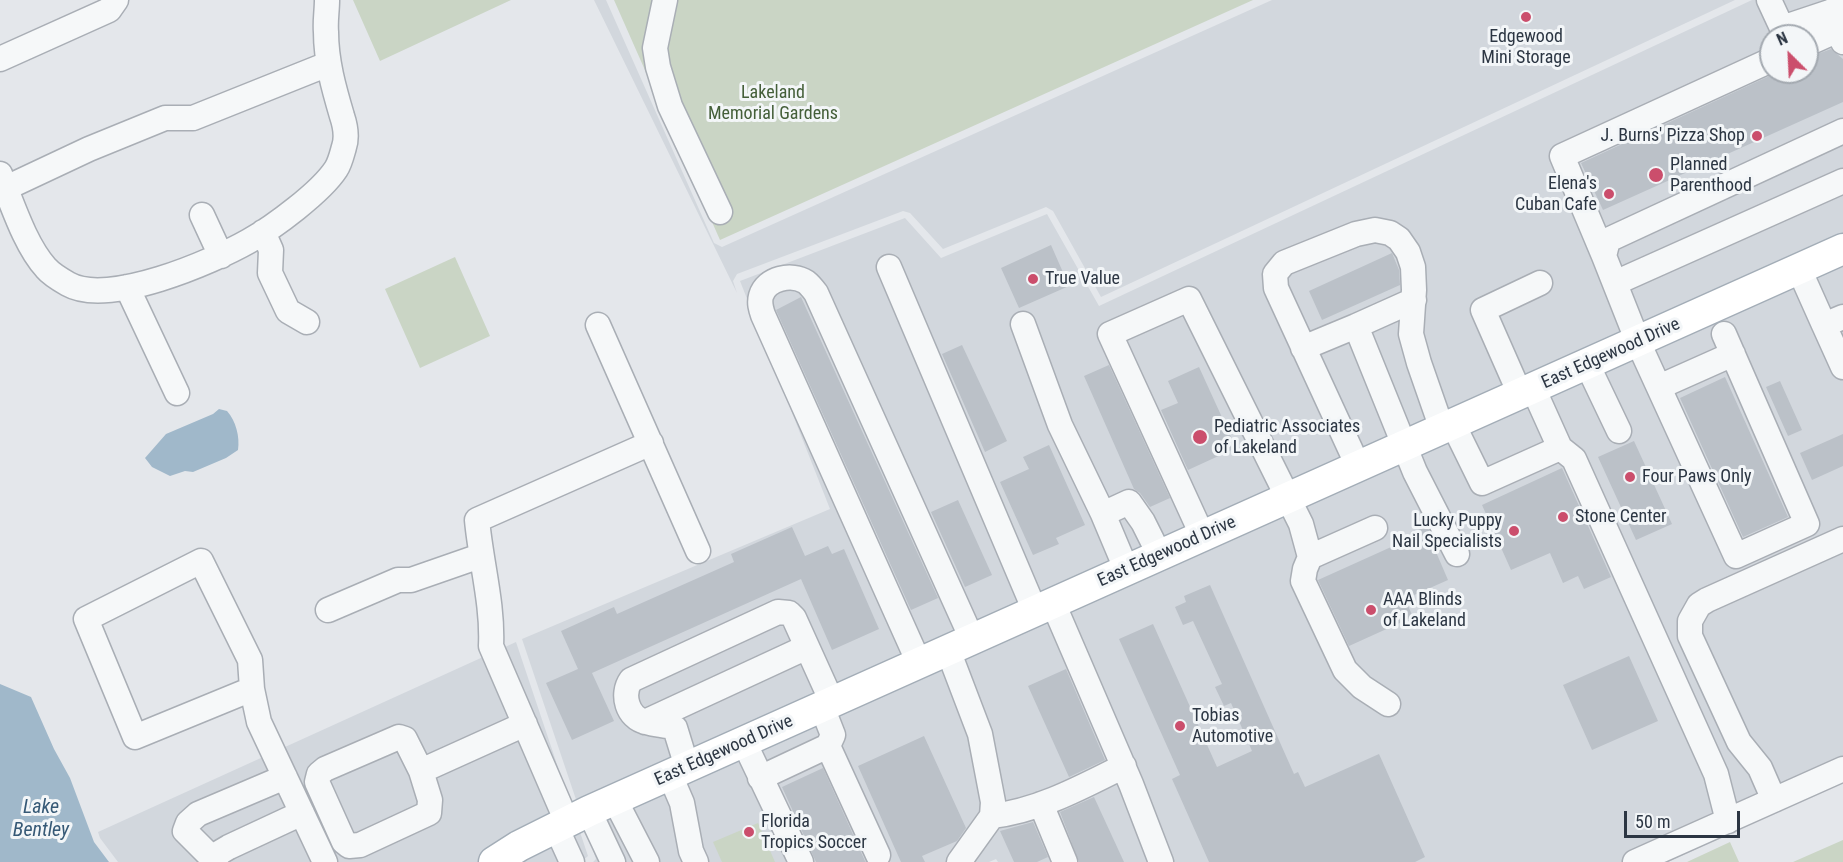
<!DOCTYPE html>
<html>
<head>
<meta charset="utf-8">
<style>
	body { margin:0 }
	#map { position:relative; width:1843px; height:862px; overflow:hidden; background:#e4e7eb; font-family:"Roboto Condensed",sans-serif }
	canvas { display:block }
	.north { position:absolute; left:1759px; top:24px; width:60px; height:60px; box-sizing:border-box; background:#f3f6f8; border:2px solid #a3a9b0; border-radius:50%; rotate:336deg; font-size:16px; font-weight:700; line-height:24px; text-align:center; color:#2c3643 }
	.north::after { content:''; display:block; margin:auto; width:21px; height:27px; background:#cb4e6c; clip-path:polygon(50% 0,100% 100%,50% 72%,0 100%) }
	.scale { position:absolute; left:1624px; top:811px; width:116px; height:27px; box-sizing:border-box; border:3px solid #2c3643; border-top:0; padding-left:8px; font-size:18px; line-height:21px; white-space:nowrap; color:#2c3643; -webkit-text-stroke:4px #f3f6f8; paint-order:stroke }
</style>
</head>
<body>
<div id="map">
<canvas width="1843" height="862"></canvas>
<div class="north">N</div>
<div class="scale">50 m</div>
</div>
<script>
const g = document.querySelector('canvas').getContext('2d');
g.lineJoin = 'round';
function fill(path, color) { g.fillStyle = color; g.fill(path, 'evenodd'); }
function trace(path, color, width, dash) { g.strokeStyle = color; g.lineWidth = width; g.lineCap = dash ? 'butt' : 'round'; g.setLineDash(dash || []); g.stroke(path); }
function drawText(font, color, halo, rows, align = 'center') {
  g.font = font + ' "Roboto Condensed",sans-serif'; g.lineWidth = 6; g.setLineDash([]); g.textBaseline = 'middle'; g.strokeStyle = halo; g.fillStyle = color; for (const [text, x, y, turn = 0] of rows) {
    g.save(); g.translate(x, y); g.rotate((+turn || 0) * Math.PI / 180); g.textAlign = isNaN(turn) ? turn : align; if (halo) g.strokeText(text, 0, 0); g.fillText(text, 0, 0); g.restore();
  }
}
const built = new Path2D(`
	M594,0H606L714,243L722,247L1272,0H1735L1101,297L1053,211L1046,207L943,249L910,213L903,211L737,274L733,281L737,293Z
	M1752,0H1843V782L1668,862H998L996,859L989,862H593L596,859L522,639L830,509L740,281L905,218L941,258L1047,214L1099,306ZM1771,36H1807V72H1771Z
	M516,642L572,809L479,862H118L100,838L98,832Z
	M578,826L588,856L581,862H511Z`);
const green = new Path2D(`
	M353,0H511L380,61Z
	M614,0H1253L720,240Z
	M455,257L490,336L420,368L385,289Z
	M758,823L775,862H722L713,842Z
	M1843,840V862H1793Z
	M1730,842L1739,862H1687Z`);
const water = new Path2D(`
	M219,409L227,411C236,421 240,437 238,450L226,458L193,472L185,471L170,476L152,467L145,458L166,434L213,414Z
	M0,684L31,697L54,749L70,778L94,842L109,862H0Z`);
const building = new Path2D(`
	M1831,49L1843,59V102L1603,210L1581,163L1778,72H1807V58Z
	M1051,245L1069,286L1019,308L1001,268Z
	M1392,253L1399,270L1400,285L1322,320L1309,291Z
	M801,297L938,598L911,610L776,310Z
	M962,345L1007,441L985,452L942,354Z
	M1109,365L1170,498L1150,507L1140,493L1134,489L1084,376Z
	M1199,367L1236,448L1188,470L1161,410L1178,403L1168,381Z
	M1725,377L1788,517L1743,537L1680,398Z
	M1780,381L1802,430L1788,436L1766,387Z
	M1843,434V466L1812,480L1800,453Z
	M1634,441L1672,524L1636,540L1598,457Z
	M1049,445L1085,525L1056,538L1059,544L1033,555L1000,482L1029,469L1023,457Z
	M1562,468L1611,577L1584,589L1578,576L1563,583L1550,553L1511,570L1482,505Z
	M958,500L992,575L965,587L931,512Z
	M1427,526L1439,550L1436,552L1448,580L1405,599L1413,617L1349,646L1318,580L1400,543L1398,539Z
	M792,527L805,556L828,546L832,554L844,549L879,629L832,650L801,579L592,673L614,721L572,740L546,683L578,669L561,631L614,607L617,614L734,562L731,554Z
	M1210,585L1294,774L1298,772L1305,787L1379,754L1425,857L1415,862H1209L1172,779L1180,775L1119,639L1153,624L1217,767L1252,751L1231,703L1224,706L1215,687L1222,684L1193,621L1183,625L1175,607L1186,602L1184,596Z
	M1629,656L1658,721L1592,750L1563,685Z
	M1066,669L1105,760L1069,777L1028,686Z
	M924,736L966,828L957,841L922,856L925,862H901L858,766Z
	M823,768L865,861L866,862H816L782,787Z
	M1094,797L1124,862H1079L1060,812Z
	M1033,822L1048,857L1037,862H1014L1000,831Z`);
const minor = new Path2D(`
	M665,0L655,48L658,67L670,106L720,212
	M1769,0L1782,28L1830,12
	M1843,5L1830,12L1843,42
	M1807,44L1838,30
	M0,59L109,10L116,0
	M0,174C12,203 25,245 46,268C51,274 61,280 68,284C108,307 212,262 249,241C274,227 321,192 336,169C340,163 342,154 344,147C347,138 345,125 342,116C334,89 326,61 326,32C325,21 327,11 327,0
	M6,188L89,149L165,118H193L328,64
	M202,215L221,256
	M263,232L271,250L270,273L288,311L307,322
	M1604,256L1562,156L1771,60
	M889,267L1035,611
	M1799,269L1824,325L1843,317
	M1615,283L1843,181
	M127,287L177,393
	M1023,324L1060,425L1103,514
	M598,325L698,551
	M1824,325L1843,367
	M1356,326L1414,300
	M1724,334L1807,524L1736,556L1638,342L1604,256L1608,240L1843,131
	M1303,348L1356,326L1415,472L1457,554
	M1587,364L1619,431
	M1659,387L1733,354
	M1520,394L1483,310L1540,283
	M1453,424L1482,483L1560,448L1533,388
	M1559,447L1574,459L1716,774L1728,821
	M1358,466L1276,288L1275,274L1284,263L1356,234L1375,230L1390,233L1399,239L1408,252L1413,267L1414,290L1411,334L1419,363L1442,429
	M1203,537L1110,334L1189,299L1301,524L1310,557L1375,528
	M1310,557L1305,569L1303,581L1345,670L1362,687L1388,704
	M201,561L250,660L252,689L135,737L86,619Z
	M1127,571L1103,514L1129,502L1143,522L1160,556
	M1053,603L1131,784L1161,862
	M328,610L398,580H411L480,556
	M948,650L980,734L993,802L992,816L959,862
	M919,663L763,315C761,309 759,303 761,296C766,278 792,273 806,282C810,285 813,289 816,293L972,639
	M252,689L259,722L325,862
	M645,722L807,647
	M744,742L801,862
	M828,746L878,855
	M687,767L675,728C665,725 656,725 646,722C627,718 621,694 631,680L778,612L789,613L794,618L832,702
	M421,771L430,800L429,813L360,845L349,846L344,842L317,782L319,774L325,769L399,737L405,739L421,771L525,724
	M670,775L682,803L691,851L696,862
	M760,778L828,746L833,735L822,707
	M615,800L647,862
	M1774,800L1760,768L1739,742L1690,636V621L1699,605L1707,600L1843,539
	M1041,804L1065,862
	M589,811L613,862
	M992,816C1038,811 1082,787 1124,766
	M567,822L491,646C493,604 481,563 477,520L651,443
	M556,827L572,862
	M212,857L229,847L302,813
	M216,862L185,831L188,823L198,814L285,777
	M1635,862L1843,769`);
const major = new Path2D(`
	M494,862L519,846L589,811L1843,249`);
const markers = [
	[1526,17,6,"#cb4e6c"],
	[1757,136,6,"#cb4e6c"],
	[1656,175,8,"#cb4e6c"],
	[1609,194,6,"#cb4e6c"],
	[1033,279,6,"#cb4e6c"],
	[1200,437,8,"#cb4e6c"],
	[1630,477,6,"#cb4e6c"],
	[1563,517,6,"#cb4e6c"],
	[1514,531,6,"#cb4e6c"],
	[1371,610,6,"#cb4e6c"],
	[1180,726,6,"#cb4e6c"],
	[749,832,6,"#cb4e6c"]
];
const poiNames = [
	["Edgewood",1526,37,"center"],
	["Mini Storage",1526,58,"center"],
	["J. Burns' Pizza Shop",1745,136,"right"],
	["Planned",1670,165],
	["Parenthood",1670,186],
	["Elena's",1597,184,"right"],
	["Cuban Cafe",1597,205,"right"],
	["True Value",1045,279],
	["Pediatric Associates",1214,427],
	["of Lakeland",1214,448],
	["Four Paws Only",1642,477],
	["Stone Center",1575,517],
	["Lucky Puppy",1502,521,"right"],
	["Nail Specialists",1502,542,"right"],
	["AAA Blinds",1383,600],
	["of Lakeland",1383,621],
	["Tobias",1192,716],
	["Automotive",1192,737],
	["Florida",761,822],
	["Tropics Soccer",761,843]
];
const parkNames = [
	["Lakeland",773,93],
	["Memorial Gardens",773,114]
];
const streetNames = [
	["East Edgewood Drive",1611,354,-24],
	["East Edgewood Drive",1167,552,-24],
	["East Edgewood Drive",724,751,-24]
];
const waterNames = [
	["Lake",41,808],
	["Bentley",41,831]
];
fill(built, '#d2d7dd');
fill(green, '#cad5c5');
fill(water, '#a0b8ca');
fill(building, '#bbc1c8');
trace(minor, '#a9aeb5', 27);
trace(major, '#a3adb7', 33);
trace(minor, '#f6f8f9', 24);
trace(major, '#fff', 30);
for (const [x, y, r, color] of markers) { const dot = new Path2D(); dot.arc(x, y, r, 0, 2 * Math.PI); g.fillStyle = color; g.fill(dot); trace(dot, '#f3f6f8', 2); }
drawText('18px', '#2c3643', '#f3f6f8', poiNames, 'left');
drawText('18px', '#445f39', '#f3f6f8', parkNames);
drawText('18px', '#2c3643', '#f3f6f8', streetNames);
drawText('italic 20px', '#365976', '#f3f6f8', waterNames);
</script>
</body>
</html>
